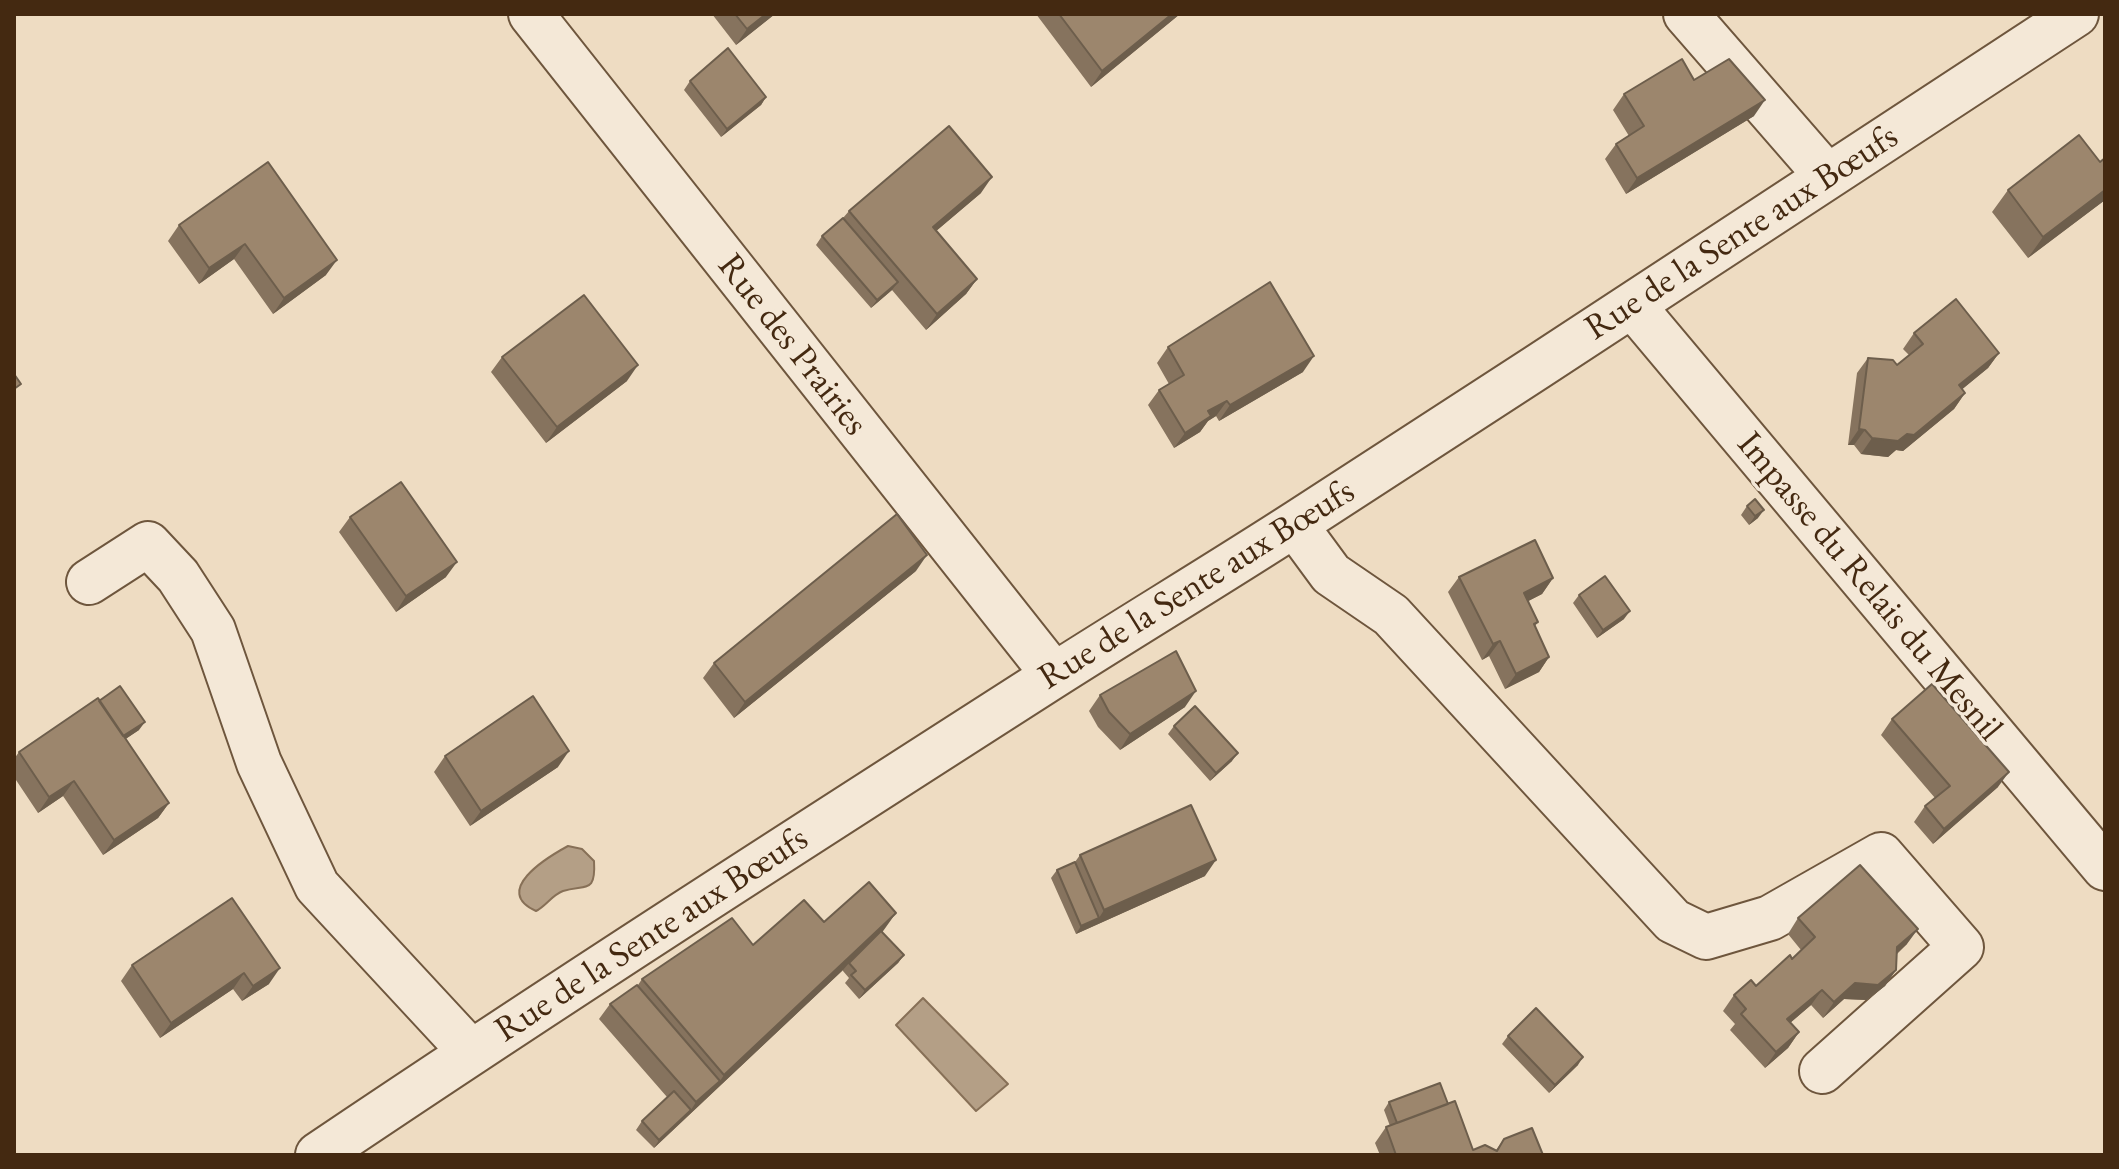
<!DOCTYPE html>
<html>
<head>
<meta charset="utf-8">
<style>
	body { margin:0 }
	#map { position:relative; width:2119px; height:1169px; overflow:hidden; background:#eedcc2; font-family:"EB Garamond",serif }
	canvas { display:block }
	.frame { position:absolute; inset:0; border:16px solid #442911; pointer-events:none }
</style>
</head>
<body>
<div id="map">
<canvas width="2119" height="1169"></canvas>
<div class="frame"></div>
</div>
<script>
const g = document.querySelector('canvas').getContext('2d');
g.lineJoin = 'round';
function fill(path, color) { g.fillStyle = color; g.fill(path, 'evenodd'); }
function trace(path, color, width, dash) { g.strokeStyle = color; g.lineWidth = width; g.lineCap = dash ? 'butt' : 'round'; g.setLineDash(dash || []); g.stroke(path); }
function drawText(font, color, halo, rows, align = 'center') {
  g.font = font + ' "EB Garamond",serif'; g.lineWidth = 7; g.setLineDash([]); g.textBaseline = 'middle'; g.strokeStyle = halo; g.fillStyle = color; for (const [text, x, y, turn = 0] of rows) {
    g.save(); g.translate(x, y); g.rotate((+turn || 0) * Math.PI / 180); g.textAlign = isNaN(turn) ? turn : align; if (halo) g.strokeText(text, 0, 0); g.fillText(text, 0, 0); g.restore();
  }
}
const water = new Path2D(`
	M568,846L582,849L594,861C596,894 586,884 563,891C552,895 546,906 536,911C492,891 546,858 568,846Z
	M923,998L1008,1084L976,1111L896,1025Z`);
const minor = new Path2D(`
	M531,14L1054,675
	M1686,14L1827,176
	M1633,306L2105,868
	M1295,525L1331,574L1391,615L1673,921L1706,937L1770,918L1881,855L1961,947L1822,1071
	M89,582L148,544L178,576L213,630L259,763L317,886L471,1052
	M318,1155C560,992 805,835 1050,678C1133,625 1218,574 1300,521C1560,354 1817,182 2076,14`);
const wall = new Path2D(`
	M712,14H775L736,45Z
	M1036,14H1180L1091,87Z
	M1694,80L1754,116L1626,194L1605,159L1616,144L1629,136L1613,110L1624,94Z
	M690,81L766,97L761,105L721,137L684,90Z
	M2105,158V200L2028,258L1992,212L2008,190L2100,162Z
	M268,162L326,275L273,314L234,259L199,284L168,241L179,225Z
	M981,193L936,231L977,279L966,294L926,330L892,290L871,308L816,245L822,236L843,218L849,211Z
	M1914,333L1999,353L1988,368L1962,389L1965,393L1954,409L1903,451L1896,450L1888,457L1861,454L1854,445H1848L1857,373L1868,358L1897,365L1909,355L1903,349Z
	M1168,347L1303,372L1219,421L1216,416L1208,421L1200,432L1174,448L1148,405L1159,390L1169,384L1157,363Z
	M502,357L627,381L546,443L491,372Z
	M1747,506L1758,518L1749,525L1741,515Z
	M350,517L446,577L396,612L339,532Z
	M916,571L734,718L703,678L714,663Z
	M1459,577L1553,578L1542,594L1528,601L1538,622L1535,626L1549,657L1539,672L1505,689L1489,656L1482,660L1448,592Z
	M1579,595L1624,619L1597,638L1573,603Z
	M1100,695L1185,707L1120,750L1098,727L1089,711Z
	M99,701L139,730L125,739L169,803L158,818L103,855L63,796L38,813L14,777V759L19,752Z
	M1892,719L1998,787L1933,844L1914,822L1925,806L1935,798L1881,735Z
	M1174,726L1232,761L1210,781L1168,734Z
	M445,756L558,767L470,826L434,772Z
	M1080,855L1205,876L1076,934L1051,878L1057,870L1075,862Z
	M232,898L269,984L242,1001L233,989L160,1038L121,981L132,965Z
	M1798,918L1907,944L1897,954L1896,970L1885,986L1867,1000L1844,999L1823,1018L1811,1005L1790,1023L1799,1032L1788,1048L1765,1068L1730,1030L1735,1024L1723,1011L1734,995L1756,986L1792,959L1801,950L1788,934Z
	M824,922L882,933L904,955L898,963L859,999L845,983L849,978L843,971V970L654,1148L636,1130L642,1121L667,1097L599,1019L610,1004L638,985L642,979Z
	M1508,1036L1578,1065L1549,1093L1502,1044Z
	M1389,1102L1448,1104L1473,1150H1496L1504,1139L1543,1155H1380L1375,1143L1386,1127L1390,1126L1384,1110Z`);
const shadedWall = new Path2D(`
	M766,14H775L736,45L747,29Z
	M1172,14H1180L1091,87L1102,71Z
	M766,97L761,105L721,137L727,129Z
	M1765,100L1754,116L1626,194L1637,178Z
	M992,177L981,193L922,243L933,227Z
	M2105,190V200L2028,258L2043,237Z
	M245,244L234,259L199,284L209,268Z
	M337,260L326,275L273,314L284,298Z
	M977,279L966,294L926,330L937,314Z
	M898,282L892,290L871,308L877,300Z
	M1999,353L1988,368L1948,401L1959,385Z
	M1314,356L1303,372L1219,421L1230,405Z
	M638,365L627,381L546,443L557,427Z
	M1965,393L1954,409L1903,451L1896,450L1888,457L1861,454L1872,438L1907,434Z
	M1227,401L1216,416L1208,421L1200,432L1174,448L1185,433L1208,411Z
	M1859,429L1865,430L1854,445H1848Z
	M1764,510L1758,518L1749,525L1755,516Z
	M927,555L916,571L734,718L745,702Z
	M457,562L446,577L396,612L406,596Z
	M1553,578L1542,594L1513,609L1524,593Z
	M1630,611L1624,619L1597,638L1603,630Z
	M1500,641L1489,656L1482,660L1493,644Z
	M1549,657L1539,672L1505,689L1516,674Z
	M1196,691L1185,707L1120,750L1130,734Z
	M145,722L139,730L111,749L116,741Z
	M569,751L558,767L470,826L481,811Z
	M1238,753L1232,761L1210,781L1216,773Z
	M2009,772L1998,787L1933,844L1944,829Z
	M74,781L63,796L38,813L49,797Z
	M169,803L158,818L103,855L114,840Z
	M1216,860L1205,876L1076,934L1081,926L1099,918L1104,910Z
	M896,913L881,934L849,963L843,970L654,1148L659,1140L691,1110L696,1102L720,1081L724,1075Z
	M1918,929L1907,944L1886,963L1897,947Z
	M904,955L898,963L859,999L865,990Z
	M280,968L269,984L242,1001L253,986Z
	M1896,970L1885,986L1867,1000L1844,999L1823,1018L1834,1002L1855,983Z
	M244,973L233,989L160,1038L171,1023Z
	M1822,990L1811,1005L1776,1035L1787,1019Z
	M1799,1032L1788,1048L1765,1068L1776,1052Z
	M1583,1057L1578,1065L1549,1093L1555,1085Z`);
const building = new Path2D(`
	M735,14H766L747,29Z
	M1059,14H1172L1102,71Z
	M728,48L766,97L727,129L690,81Z
	M1682,59L1694,80L1729,59L1765,100L1637,178L1616,144L1644,126L1624,94Z
	M949,126L992,177L933,227L977,279L937,314L849,211Z
	M2079,135L2100,162L2105,158V190L2043,237L2008,190Z
	M268,162L337,260L284,298L245,244L209,268L179,225Z
	M843,218L898,282L877,300L822,236Z
	M1270,282L1314,356L1230,405L1227,401L1208,411L1211,416L1185,433L1159,390L1184,375L1168,347Z
	M584,295L638,365L557,427L502,357Z
	M1956,299L1999,353L1959,385L1965,393L1914,435L1907,434L1898,441L1872,438L1865,430L1859,429L1868,358L1893,360L1897,365L1923,344L1914,333Z
	M14,374L21,384L14,389Z
	M401,482L457,562L406,596L350,517Z
	M1755,499L1764,510L1755,516L1747,506Z
	M897,514L927,555L745,702L714,663Z
	M1535,540L1553,578L1524,593L1538,622L1534,624L1549,657L1516,674L1500,641L1493,644L1459,577Z
	M1605,576L1630,611L1603,630L1579,595Z
	M1176,651L1196,691L1130,734L1109,712L1100,695Z
	M1932,684L2009,772L1944,829L1925,806L1950,786L1892,719Z
	M120,686L145,722L123,736L99,701Z
	M533,696L569,751L481,811L445,756Z
	M98,698L169,803L114,840L74,781L49,797L19,752Z
	M1195,706L1238,753L1216,773L1174,726Z
	M1191,805L1216,860L1104,910L1080,855Z
	M1075,862L1099,918L1081,926L1057,870Z
	M1860,865L1918,929L1897,947L1896,970L1878,985L1855,983L1834,1002L1822,990L1787,1019L1799,1032L1776,1052L1741,1014L1746,1009L1734,995L1751,980L1756,986L1790,955L1792,959L1815,937L1798,918Z
	M869,882L896,913L724,1075L642,979L732,918L753,945L804,900L824,922Z
	M232,898L280,968L253,986L244,973L171,1023L132,965Z
	M881,931L904,955L865,990L851,975L856,971L849,963Z
	M637,985L720,1081L696,1102L610,1004Z
	M1536,1008L1583,1057L1555,1085L1508,1036Z
	M1440,1083L1448,1104L1397,1123L1389,1102Z
	M674,1091L691,1110L659,1140L642,1121Z
	M1455,1101L1473,1150L1485,1145L1497,1151L1504,1139L1532,1128L1543,1155H1396L1386,1127Z`);
const streetNames = [
	["Rue de la Sente aux Bœufs",1742,233,-33],
	["Rue des Prairies",792,345,52],
	["Rue de la Sente aux Bœufs",1197,585,-32],
	["Impasse du Relais du Mesnil",1869,587,50],
	["Rue de la Sente aux Bœufs",652,935,-33]
];
fill(water, '#b49f86');
trace(water, '#877057', 2);
trace(minor, '#6e563d', 48);
trace(minor, '#f4e8d7', 44);
fill(wall, '#86735e');
fill(shadedWall, '#6d5e4c');
fill(building, '#9c866d');
trace(building, '#6d5e4c', 2);
drawText('36px', '#442911', '#f4e8d7', streetNames);
</script>
</body>
</html>
